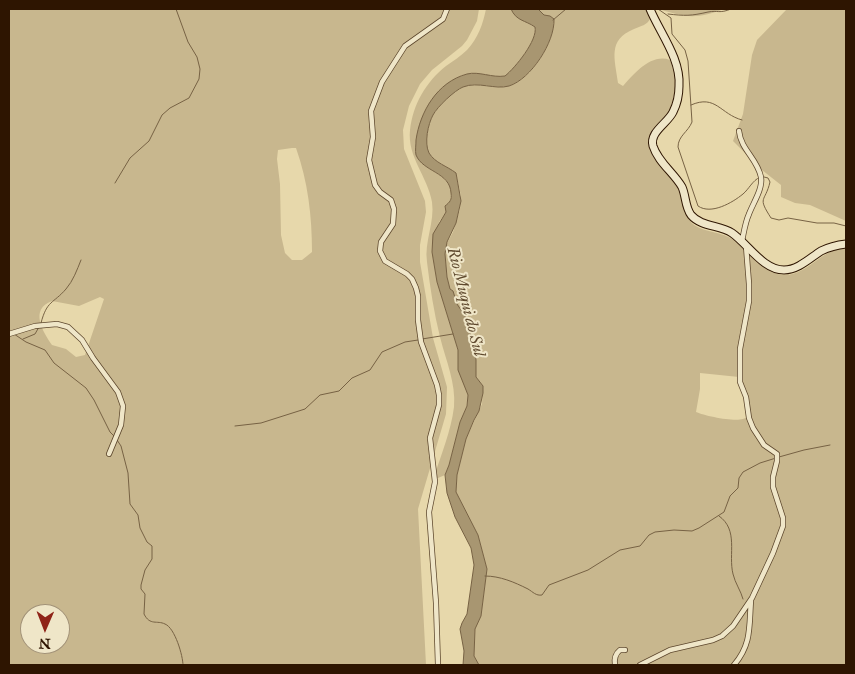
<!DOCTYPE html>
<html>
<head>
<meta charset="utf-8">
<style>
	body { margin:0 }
	#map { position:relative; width:855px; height:674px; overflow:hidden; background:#e7d8ab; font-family:"IM FELL Great Primer",serif }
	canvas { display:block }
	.frame { position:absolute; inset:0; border:10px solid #2e1501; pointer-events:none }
	.north { position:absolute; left:20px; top:604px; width:50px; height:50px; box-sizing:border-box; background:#efe6c8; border:1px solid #a29278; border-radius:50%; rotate:181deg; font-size:14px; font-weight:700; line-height:20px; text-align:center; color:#2e1501 }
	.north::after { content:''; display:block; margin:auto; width:18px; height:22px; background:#8f2418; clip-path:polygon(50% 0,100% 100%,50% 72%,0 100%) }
</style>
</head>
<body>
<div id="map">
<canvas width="855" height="674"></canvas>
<div class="frame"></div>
<div class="north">N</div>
</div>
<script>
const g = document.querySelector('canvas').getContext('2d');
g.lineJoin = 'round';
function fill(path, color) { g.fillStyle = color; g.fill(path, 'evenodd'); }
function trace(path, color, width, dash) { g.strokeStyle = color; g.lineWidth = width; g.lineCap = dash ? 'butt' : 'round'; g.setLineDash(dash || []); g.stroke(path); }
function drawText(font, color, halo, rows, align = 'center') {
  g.font = font + ' "IM FELL Great Primer",serif'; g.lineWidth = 4; g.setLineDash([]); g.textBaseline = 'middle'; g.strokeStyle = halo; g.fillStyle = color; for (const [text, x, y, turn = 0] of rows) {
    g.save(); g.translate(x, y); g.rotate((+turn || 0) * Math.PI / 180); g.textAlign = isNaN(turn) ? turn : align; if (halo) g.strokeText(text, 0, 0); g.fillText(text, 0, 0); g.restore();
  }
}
const green = new Path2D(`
	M9,9H479L477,21L467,40L462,46L432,70L420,84L409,106L403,130L404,149L425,201L426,212L420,245V262L433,338L447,387L446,414L418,509L426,665H9ZM292,148H296C308,182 312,216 312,252L302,260H292L285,253L281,235L280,184L277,159L278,150ZM100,297L104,299L85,355L76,357L66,349L52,345C43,332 29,309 52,301L79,306ZM30,614H60V644H30Z
	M486,9H511C516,20 526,21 535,27C538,40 515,68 505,76C491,78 477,71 463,75C458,77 454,81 450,83C429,98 420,116 416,141C416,145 415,151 417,156C426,175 457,173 450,202L445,206L446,212L439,222L432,252L437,282L458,350L468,395L467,406L460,422L449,465L445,475L438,478L434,477C441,455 451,431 454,407C456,383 446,361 440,337C434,313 430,287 427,262C424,242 435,222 432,202C428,177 407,157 410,130C413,104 426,82 446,66C453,61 461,56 467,50C478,38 483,24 486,9Z
	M538,9H646L650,19C647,25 641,26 634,29C607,40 615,59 618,83L623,86C634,74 651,53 670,60C685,92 665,119 650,146C655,164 673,177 681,194C685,203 684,214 691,222C699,232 720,231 732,239C749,249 762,275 785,275C808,275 822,248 846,248V665H479L474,656L475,628L481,616L487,569L478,535L456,492L457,475L466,439L482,404L483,386L476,377V360L475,349L465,317L457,304L453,291L450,289L447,277L445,254L446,245L453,232L460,209L461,196L456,173C447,166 435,163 429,153C424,144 428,124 433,115C437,107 455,90 463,87C478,81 495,90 509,86C531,80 555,42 554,19L550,16L544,15ZM700,373L739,377L749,414C746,417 747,418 743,419C734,422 705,416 696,412L700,389Z
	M659,9H724C696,19 687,18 659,9Z
	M787,9H846V221L810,205L795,203L781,197V185L762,170L733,141L743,114L752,55L757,40Z`);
const water = new Path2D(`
	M511,9H538L544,15L550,16L554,19C555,42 531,79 509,86C495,90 478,81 463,87C455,90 437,107 433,115C428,124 424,143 429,153C435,163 447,166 456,173L461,201L456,223L447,242L445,254L447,277L450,289L453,291L457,304L465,316L475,349L476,360V377L483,386V393L479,411L474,420L466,439L457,475L456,492L478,535L487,569L481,616L475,629L474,656L479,665H463L464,651L460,629L462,623L467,614L474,565L471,548L455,517L447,493L445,475L449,465L460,422L467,406L468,395L458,370V350L437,282L432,252L433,234L446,212L445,206C450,202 452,200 451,193C450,172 423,172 416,155C415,151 416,145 416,140C420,112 437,82 467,74C479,71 492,78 505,76C515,68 538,40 535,27C525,20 516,21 511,9Z`);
const stream = new Path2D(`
	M658,9L671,18L672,34L685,50L688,61L692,122C688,132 678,136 678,147L698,206C711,215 732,203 743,194C749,189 752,181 760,177
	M668,14C685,16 691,16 708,12C718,10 719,14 731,9
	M553,20L566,9
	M691,105C716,94 720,114 742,120
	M764,177L768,178L770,182C765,203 757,196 771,218L779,220L788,218L817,223H834L846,226
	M115,183L130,158L149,141L162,115L170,108L189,98L199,79L200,69L197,57L188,42L176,9
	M41,323C47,300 53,304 66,289C73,281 77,270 81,260
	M14,334L26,342L45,350L54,363L86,388L94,400L110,432L115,437
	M23,339L35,334L39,327
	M422,339L453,334
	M235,426L261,423L305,409L320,395L339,391L352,378L370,370L382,352L405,342L418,340
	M117,440L121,446L128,473L130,504L138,515L140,528L147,542L152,546V559L145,570L141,585V589L145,594L144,614C150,626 157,620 165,624C175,628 183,656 183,665
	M779,457L804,450L830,445
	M719,516C739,530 728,554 733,574C735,583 741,591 743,599
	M485,576C500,576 514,582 528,589C533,592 536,596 542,595L549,585L588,570L620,550L640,546L649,535L655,532L674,530L692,531L699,528L724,512L730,496L738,488L739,478L743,472L760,463L776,458`);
const minor = new Path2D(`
	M739,131C741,150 757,158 761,177C763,189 753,203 749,214C745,223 744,232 742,241
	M9,334L35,326L57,324L68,327L82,340L93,358L118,392L123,406L121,425L109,454
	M438,665L436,603L429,512L435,482L430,438L439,405V395L437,385L421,342L418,320V296L416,288L412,279L407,274L385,261L380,251L381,242L393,224L394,209L391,200L380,192L375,185L369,160L373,137L371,111L382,82L405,46L443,19L447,9
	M615,665C614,659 615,654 620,650H625
	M640,665L670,650L713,640L722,636L733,626L752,598L773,553L783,526V518L773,487V477L777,461V454L764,445L753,428L749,418L746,397L740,382V349L749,301V284L746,246
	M734,665C752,644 749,626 751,600`);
const secondary = new Path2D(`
	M650,9C660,33 681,59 679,86C679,95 677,104 673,112C668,123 649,132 653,146C658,162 674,173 682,187C686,196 685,207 691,215C701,227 720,225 732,233C748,244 763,270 784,270C798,270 810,258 821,251C829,247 837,245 846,244`);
const waterNames = [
	["Rio Muqui do Sul",465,302,76]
];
fill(green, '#c8b78e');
fill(water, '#a89671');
trace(water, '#776244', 1);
trace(stream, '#776244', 1);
trace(minor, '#5c462c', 6);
trace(secondary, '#2e1501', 9);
trace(minor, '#efe6c8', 4.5);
trace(secondary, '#efe6c8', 7);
drawText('italic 16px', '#5f492e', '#efe6c8', waterNames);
</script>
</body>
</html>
